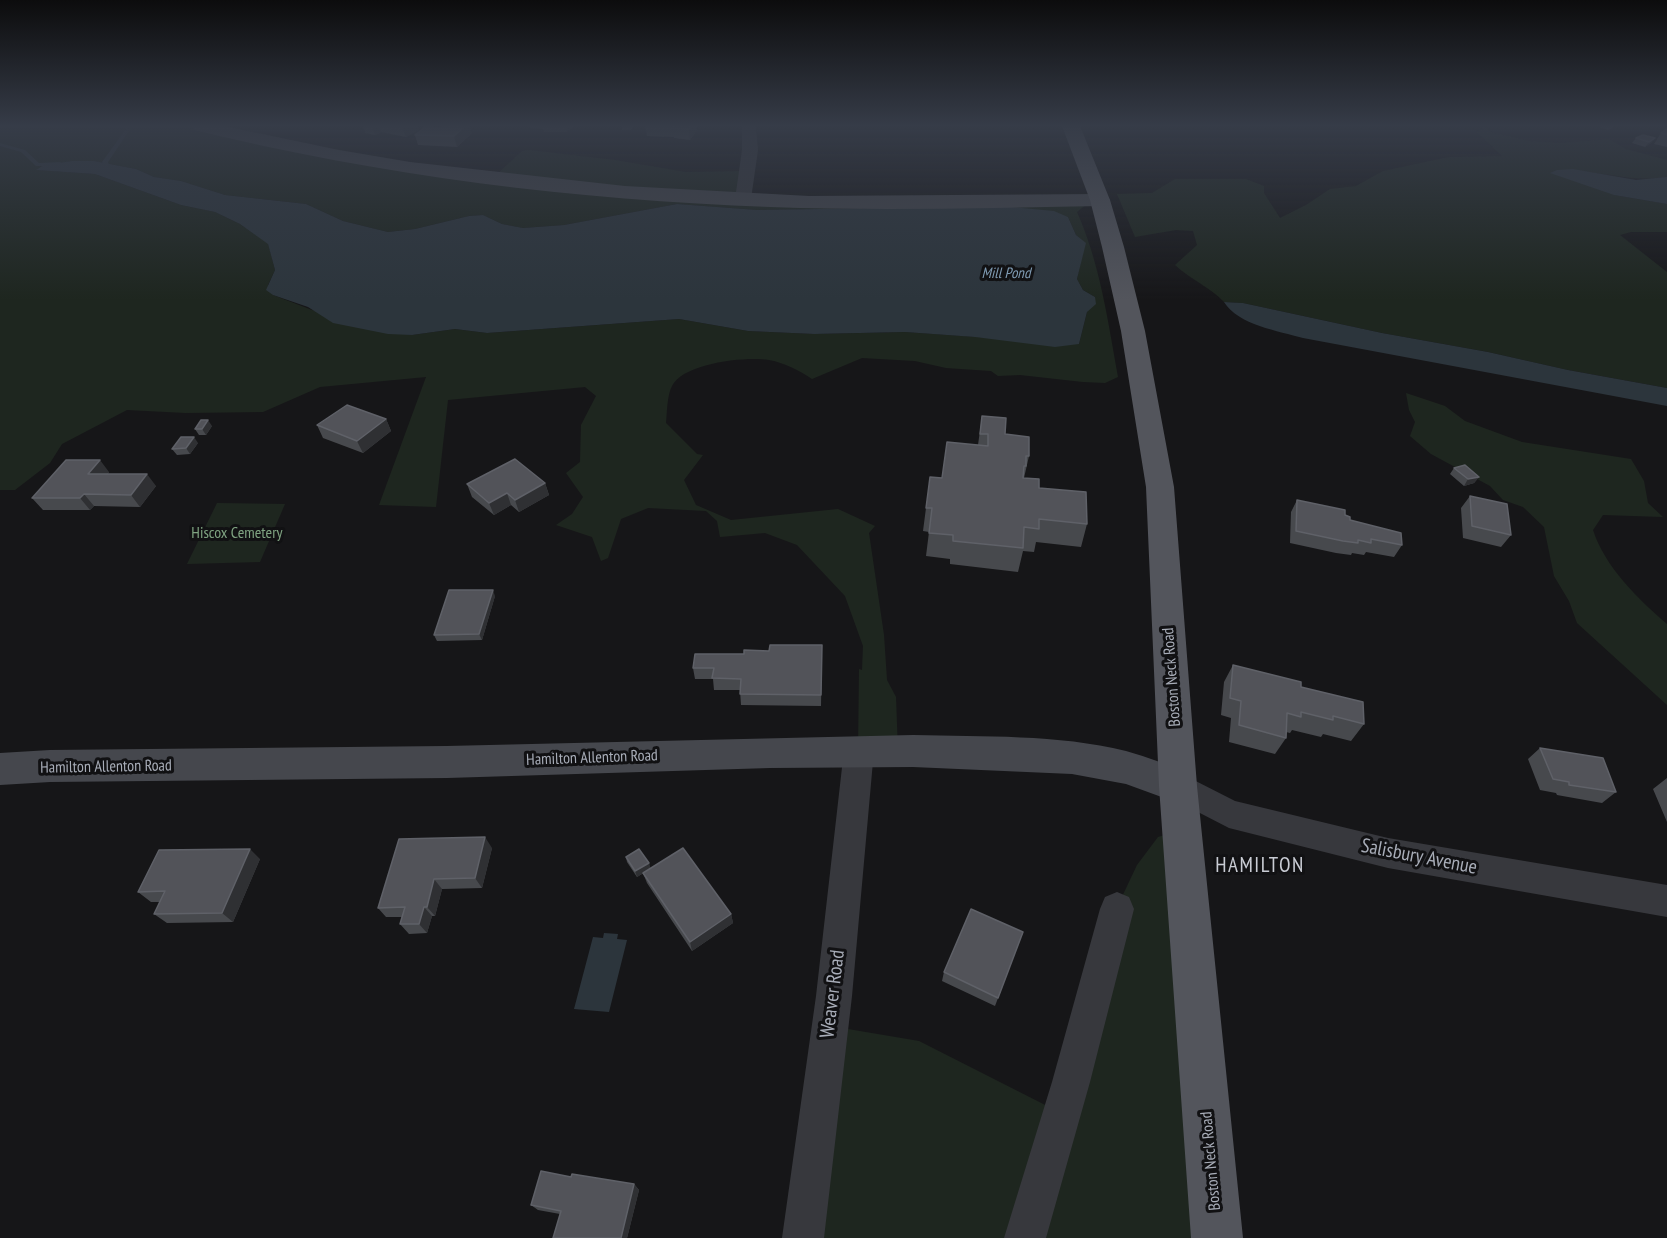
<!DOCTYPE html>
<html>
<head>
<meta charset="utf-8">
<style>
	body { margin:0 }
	canvas { display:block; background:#161618 }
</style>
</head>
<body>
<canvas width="1667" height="1238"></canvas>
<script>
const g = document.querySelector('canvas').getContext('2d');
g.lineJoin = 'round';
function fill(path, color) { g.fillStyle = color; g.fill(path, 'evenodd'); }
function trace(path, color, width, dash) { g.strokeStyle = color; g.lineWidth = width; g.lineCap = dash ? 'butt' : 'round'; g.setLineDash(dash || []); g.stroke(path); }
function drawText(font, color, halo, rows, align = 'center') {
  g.font = font + ' "PT Sans Narrow",sans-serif'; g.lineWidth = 6; g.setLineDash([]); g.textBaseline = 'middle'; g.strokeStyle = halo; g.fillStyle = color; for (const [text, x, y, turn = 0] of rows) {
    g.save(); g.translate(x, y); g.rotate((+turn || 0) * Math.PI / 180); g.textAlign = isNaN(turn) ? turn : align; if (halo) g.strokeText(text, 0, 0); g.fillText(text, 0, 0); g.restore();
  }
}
const green = new Path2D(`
	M0,126H201L494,177L522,151L529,150L615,160L686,172L745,171L744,197L1088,203L1077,212C1100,264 1108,321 1118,377L1105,383L1083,382L1020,375L998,376L991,371L946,368L915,361L862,358L812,379C801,371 782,362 769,360C746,356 683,363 672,386C667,395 667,413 666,423L697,454L703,455L684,480L696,505L731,520L838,509L875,526L869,533L884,635L887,680L896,697L898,752L858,754L859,669L862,670L863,646L845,596L797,545L765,533L720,537L717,521L706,511L648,508L621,519L608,558L601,561L592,537L556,525L572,514L583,497L566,473L580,462L581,425L596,396L585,387L448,400L436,507L379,505L426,377L320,387L263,412L186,413L127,410L62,444L50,463L15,490H0ZM72,161H94L136,169L154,177L181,181L225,195L306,204L343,221L388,232L415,229L469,216L483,215L502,224L523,228L564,225L677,204L757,210L1001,206L1068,217L1076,235L1085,243L1077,279L1083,290L1095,297L1087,312L1079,344L905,332L814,334L748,331L679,319L487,333L455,329L412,335L312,310L273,295L268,285L275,270L268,243L240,224L215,212L181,205L95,174L37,170L44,165Z
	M1481,126L1494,133L1529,141L1561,143L1609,139L1626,149L1667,160V177C1630,183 1595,169 1557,170L1614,195L1667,204V232H1631L1620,235L1667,272V388L1568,370L1488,352L1382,333L1243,303L1224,302C1210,287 1191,280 1175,265L1197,245L1193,231L1176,230L1135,237L1117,194L1152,193L1175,179H1246L1264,186V193L1280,218L1306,205L1330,189L1356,186L1383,171L1449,157L1502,156L1476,131L1484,129Z
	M1406,393L1445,406L1465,421L1522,442L1631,459L1644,481L1648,503L1663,517L1603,515L1593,530C1605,567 1638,599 1667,624V705L1577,623L1569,601L1554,576L1544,527L1523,507L1503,500L1490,486L1431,454L1410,436L1415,422L1409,410Z
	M217,503L285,504L260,562L187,564Z
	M1168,834L1221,1238H801L836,1027L919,1041L1055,1110L1120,901L1137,865L1158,837Z`);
const water = new Path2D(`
	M72,161H94L136,169L154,177L181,181L225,195L306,204L343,221L388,232L415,229L469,216L483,215L502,224L523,228L564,225L677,204L757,210L1001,206L1054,211L1068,217L1076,235L1086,243L1077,279L1083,290L1095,297L1096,304L1087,312L1079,344L1055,347L975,337L905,332L814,334L748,331L679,319L487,333L455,329L412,335L388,334L333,323L308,307L273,295L266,290L275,270L268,244L240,224L215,212L181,205L95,174L36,170L44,165Z
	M1573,169L1636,180L1667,177V204L1614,195L1550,173L1557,170Z
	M1224,302L1243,303L1382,333L1488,352L1568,370L1667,388V406L1303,338C1279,331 1238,325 1224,302Z
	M604,933L618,934L617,939L627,940L609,1012L574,1009L593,937L603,938Z`);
const stream = new Path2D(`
	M116,126H127L131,128L108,162L111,170L116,172L113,174L107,172L102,162L126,129Z
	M0,143L25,150L39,163L60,162L63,164L60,166H36L21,152L0,146Z`);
const street = new Path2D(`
	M742,126H756L758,150L751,199L743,204L735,199L742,150Z
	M859,737L870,741L874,750L852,996L824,1238H782L816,996L844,750L848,741Z
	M1178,772L1235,801L1388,838L1667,885V917L1388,868L1229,828L1167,796L1162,786L1167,776Z
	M1117,892L1129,897L1134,909L1090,1082L1046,1238H1004L1052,1082L1100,909L1105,897Z`);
const secondary = new Path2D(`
	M191,126H224L339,150L410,162L625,186L809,196L1100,194L1107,196L1110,200L1107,204L1100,206C990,208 880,211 770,207C576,200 382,176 194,130Z
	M913,735C984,737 1057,734 1126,751C1148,757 1170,766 1192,774L1197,786L1192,798L1178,803L1126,784L1072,774L913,767L770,768L447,778L50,782L0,785V753L50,750L447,746Z`);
const primary = new Path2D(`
	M1062,126H1080L1110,200L1124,247L1145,331L1174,487L1197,786L1243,1238H1191L1159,786L1146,487L1121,331L1102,247L1090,200Z`);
const wall = new Path2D(`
	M363,126H418L419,130L406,137L381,132L375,135L365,133Z
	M530,126H574L567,132H544L543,129L531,128Z
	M622,126H634L631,130H622Z
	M645,126H697V130L690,140L674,138V137L647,136Z
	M1602,126H1614L1609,130L1601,128Z
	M1667,128V147L1654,144L1661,133Z
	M472,133L457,147L418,145L415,135Z
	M1636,138H1655L1651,143L1645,147L1632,143Z
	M982,416L1005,434L1029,456L1024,478L1087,524L1081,547L1036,542L1034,552L1023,551L1018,572L950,564V559L926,556L929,532L923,531L926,508L942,478L978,445Z
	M386,419L391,431L363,453L323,438L317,425Z
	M212,426L206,435H199L195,429Z
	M198,443L190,454L177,455L172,449Z
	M1454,468L1479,477L1474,483L1464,486L1450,474Z
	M109,472L108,474L156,486L140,507L94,506L90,510H43L32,498Z
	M545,483L549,495L519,512L511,505L494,515L472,497L467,484Z
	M1470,496L1511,535L1501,547L1463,538L1461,508Z
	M1297,500L1345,515L1350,520L1402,545L1394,557L1366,552L1364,555L1352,553L1351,555L1336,553L1290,543L1291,512Z
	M495,596L482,640L437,641L434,635Z
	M822,645L821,706L741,705L740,690H714L713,679H695L693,668L744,654L769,651Z
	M1233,665L1301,687L1364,724L1351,741L1323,734L1321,737L1292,730L1290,733L1286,732V738L1275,754L1229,742L1231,718L1221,715L1224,682Z
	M1540,748L1616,792L1602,803L1557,795L1556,793L1540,790L1528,759Z
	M1667,778V822L1653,789Z
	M492,848L482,888L442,889L435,916H432L427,933L409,934L400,924L402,917H386L378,908Z
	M626,857L649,863L650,869L637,877L627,862Z
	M260,859L233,922L167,923L154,914L160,902H151L138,892Z
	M643,873L731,914L733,923L692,951L647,883Z
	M1023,932L995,1006L942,981L944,972Z
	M571,1177L634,1184L639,1190L627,1238H553L560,1214L538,1210L531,1205Z`);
const shadedWall = new Path2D(`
	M372,126H379L381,132L375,135Z
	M403,126H418L419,130L406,137L402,127Z
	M465,126H470L472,133L457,147L454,136Z
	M566,126H574L567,132Z
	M691,126H697V130L690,140L689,129Z
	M1655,138L1651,143L1645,147L1649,142Z
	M386,419L391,431L363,453L357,441Z
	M208,420L212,426L206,435L202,429Z
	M194,437L198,443L190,454L186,448Z
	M100,460L109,472L98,486L88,474Z
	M147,474L156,486L140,507L131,495Z
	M1479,477L1474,483L1464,486L1468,479Z
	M545,483L549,495L519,512L515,500Z
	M507,493L511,505L494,515L489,503Z
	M84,494L94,506L90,510L80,498Z
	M493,590L495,596L482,640L479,634Z
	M485,837L492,848L482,888L475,878Z
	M250,849L260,859L233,922L222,913Z
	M649,863L650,869L637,877L635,871Z
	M434,879L442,889L435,916L427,907Z
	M424,907L432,916L427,933L419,924Z
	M731,914L733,923L692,951L690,942Z
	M634,1184L639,1190L627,1238H621Z`);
const building = new Path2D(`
	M443,126H465L454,136L415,135L425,127L441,128Z
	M674,126H691L689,129L673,128Z
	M1667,128V135L1661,133Z
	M1643,135L1655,138L1649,142L1636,138Z
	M347,405L386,419L357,441L317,425Z
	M982,416L1006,418L1005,434L1029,437V456H1026V466H1024L1023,478L1039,479V488L1086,492L1087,524L1039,519V529L1024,527L1023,548L953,541V535L929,533L932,508H926L930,477L942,478L947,442L988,446V434H980Z
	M201,420H208L202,429H195Z
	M181,437H194L186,448L172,449Z
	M515,459L545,483L515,500L507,493L489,503L467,484Z
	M66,460H100L88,474H147L131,495L84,494L80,498H32Z
	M1465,465L1479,477L1468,479L1454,468Z
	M1470,496L1507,504L1511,535L1472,526Z
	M1297,500L1345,510V515L1350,517V520L1401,533L1402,545L1371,539V543L1358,540V543L1343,541L1296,531Z
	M449,590H493L479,634L434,635Z
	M770,645H822L821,695L740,694L741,679L712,678L714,668H693L695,654H744V650L769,651Z
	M1233,665L1301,682V687L1363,702L1364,724L1333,716V720L1301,712V717L1287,713L1286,738L1239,725L1241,701L1230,698Z
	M1540,748L1603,758L1616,792L1569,785V782L1553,779Z
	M485,837L475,878L434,879L427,907H424L419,924H400L405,907L378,908L399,839Z
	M683,848L731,914L690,942L643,873Z
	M250,849L222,913L154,914L165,891L138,892L159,850Z
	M639,849L649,863L635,871L626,857Z
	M971,909L1023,932L998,998L944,972Z
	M541,1171L571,1177L572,1174L634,1184L621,1238H553L561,1211L531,1205Z`);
const farWaternames = [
	["Mill Pond",1006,274]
];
const parkNames = [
	["Hiscox Cemetery",237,533]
];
const streetNames = [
	["Boston Neck Road",1172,677,-94],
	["Hamilton Allenton Road",592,758,-2],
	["Hamilton Allenton Road",106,767,-1],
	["Boston Neck Road",1211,1161,-95]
];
const nearStreetnames = [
	["Salisbury Avenue",1419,857,11],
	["Weaver Road",833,994,-83]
];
const nearNeighbourhoodnames = [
	["HAMILTON",1260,866]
];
fill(green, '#1e261f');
fill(water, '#2c353c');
fill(stream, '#2c353c');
fill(street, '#37383d');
fill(secondary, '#45474d');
fill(primary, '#53555c');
fill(wall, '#47494d');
fill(shadedWall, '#2f3033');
fill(building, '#525359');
trace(building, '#5f6168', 1.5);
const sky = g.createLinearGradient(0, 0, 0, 300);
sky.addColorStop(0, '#0c0c0d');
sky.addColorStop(0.42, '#363c48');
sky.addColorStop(1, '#363c4800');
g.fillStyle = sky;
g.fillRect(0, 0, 1667, 300);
drawText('italic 15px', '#7f9bb3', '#111113', farWaternames);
drawText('16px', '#7fa381', '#111113', parkNames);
drawText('16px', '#a8adb8', '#111113', streetNames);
drawText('20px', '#a8adb8', '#111113', nearStreetnames);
g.letterSpacing = '1.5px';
drawText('21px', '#c9ccd4', '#111113', nearNeighbourhoodnames);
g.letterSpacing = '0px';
</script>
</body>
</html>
